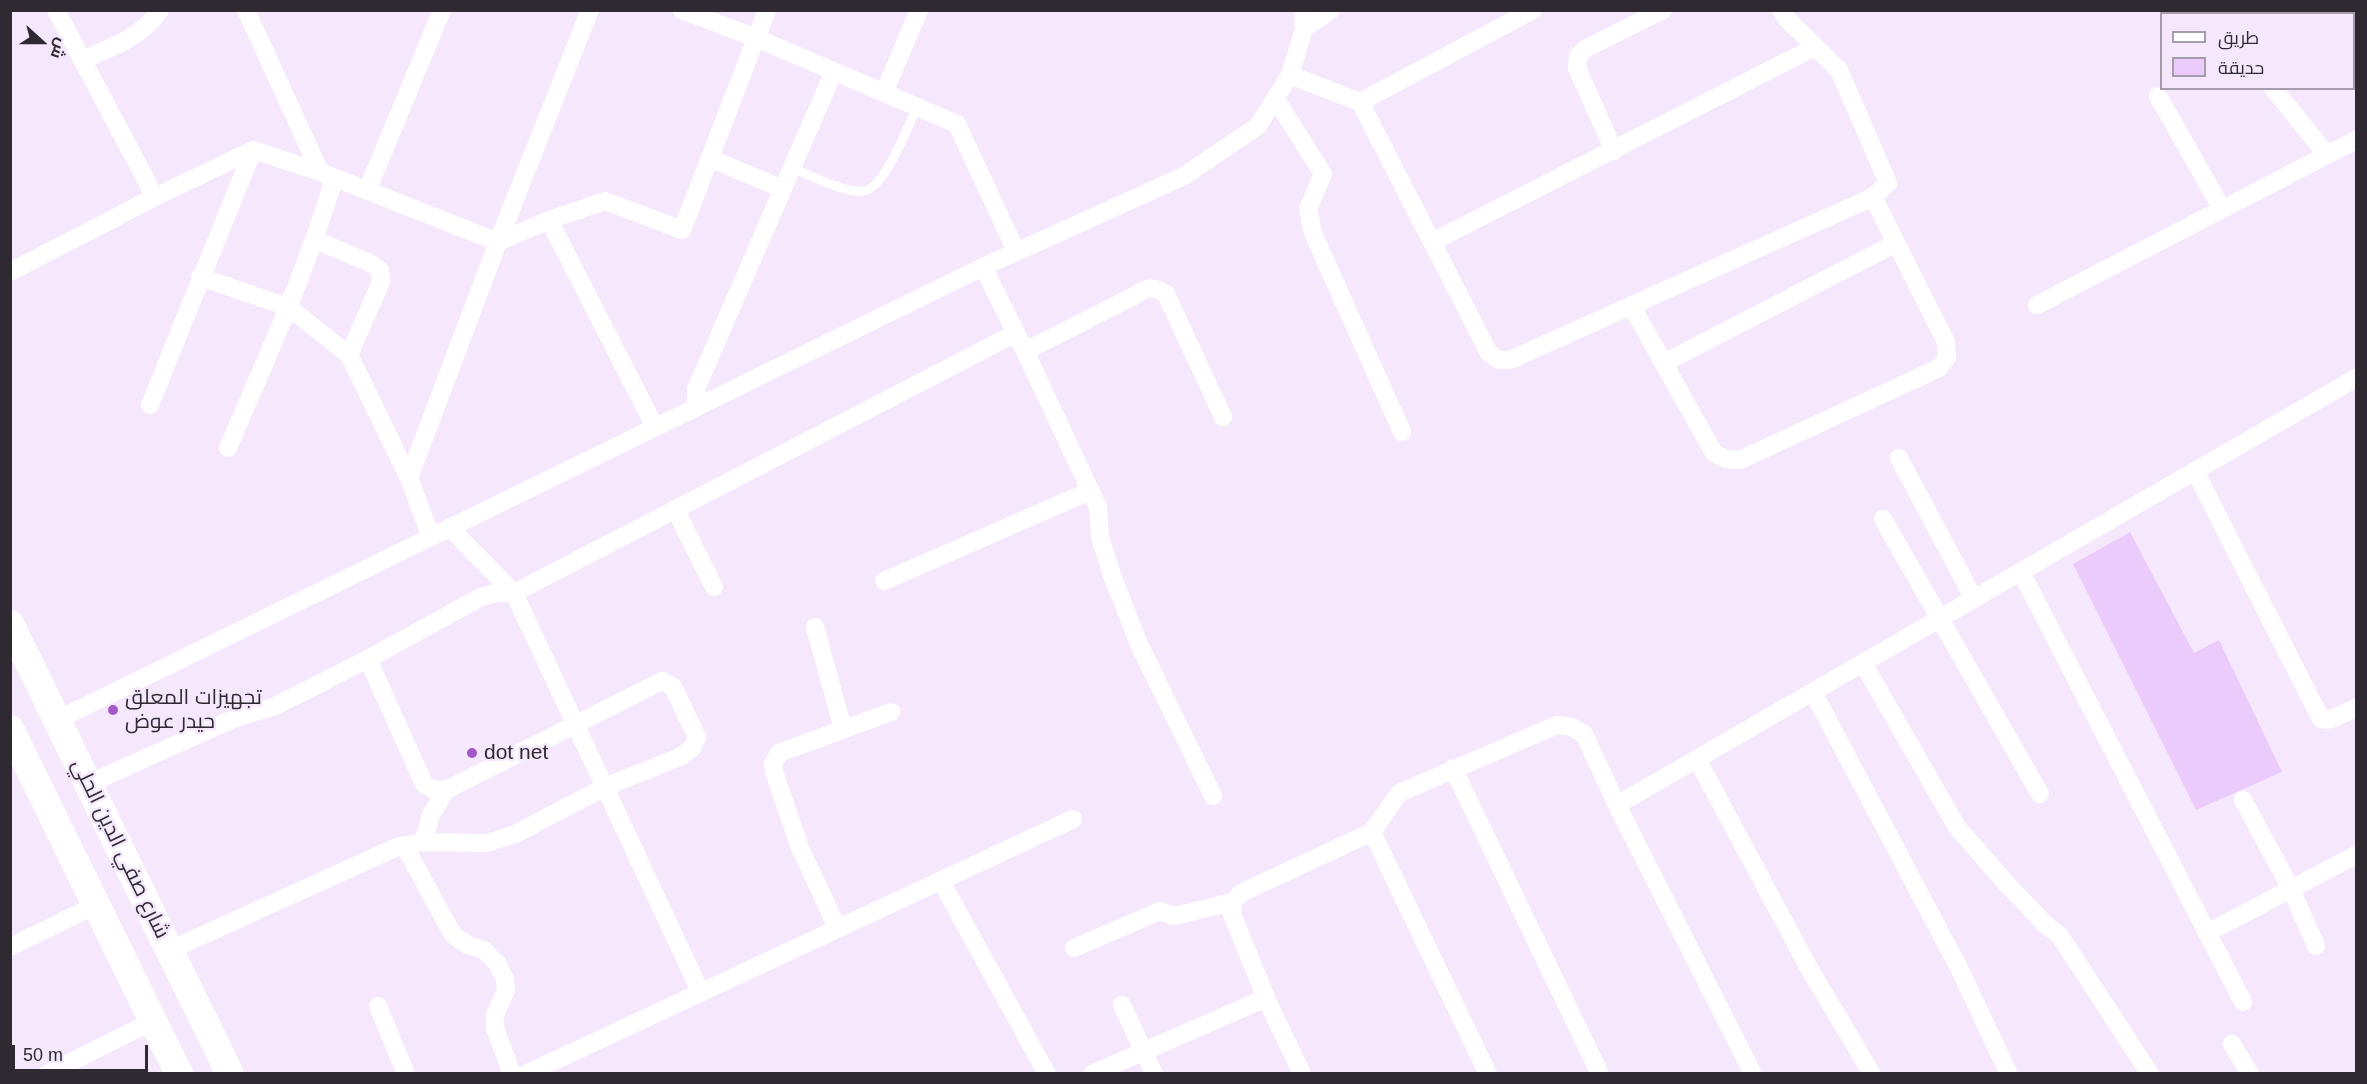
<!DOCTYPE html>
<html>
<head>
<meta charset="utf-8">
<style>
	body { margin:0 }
	#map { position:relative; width:2367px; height:1084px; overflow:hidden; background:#f5e8fc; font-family:Arial,Cairo,sans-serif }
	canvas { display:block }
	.frame { position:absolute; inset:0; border:12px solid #2f2a31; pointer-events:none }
	.legend { position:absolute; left:2160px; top:12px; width:195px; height:78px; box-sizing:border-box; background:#f5e8fc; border:2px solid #a69cab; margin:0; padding:8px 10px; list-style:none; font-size:18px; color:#2f2a31 }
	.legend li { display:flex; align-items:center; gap:12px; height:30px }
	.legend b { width:30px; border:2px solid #a69cab }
	.north { position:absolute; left:12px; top:12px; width:60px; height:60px; -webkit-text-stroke:4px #f5e8fc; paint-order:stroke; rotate:111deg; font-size:16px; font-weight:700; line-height:24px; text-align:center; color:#2f2a31 }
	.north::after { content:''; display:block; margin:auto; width:21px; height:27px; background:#2f2a31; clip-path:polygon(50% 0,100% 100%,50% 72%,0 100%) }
	.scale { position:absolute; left:12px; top:1045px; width:136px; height:27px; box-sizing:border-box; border:3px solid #2f2a31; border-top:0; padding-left:8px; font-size:18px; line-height:21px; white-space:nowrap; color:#2f2a31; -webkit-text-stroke:4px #f5e8fc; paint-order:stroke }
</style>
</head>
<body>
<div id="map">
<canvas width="2367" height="1084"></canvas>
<div class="frame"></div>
<ul class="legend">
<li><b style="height:8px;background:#fff"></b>طريق</li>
<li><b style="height:16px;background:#ebcbfc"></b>حديقة</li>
</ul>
<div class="north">ش</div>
<div class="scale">50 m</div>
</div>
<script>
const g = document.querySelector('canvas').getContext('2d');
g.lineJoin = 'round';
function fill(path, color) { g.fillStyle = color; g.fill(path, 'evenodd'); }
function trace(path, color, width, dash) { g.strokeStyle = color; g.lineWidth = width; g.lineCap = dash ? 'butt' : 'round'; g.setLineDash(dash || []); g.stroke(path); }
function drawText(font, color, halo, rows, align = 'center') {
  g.font = font + ' Arial,Cairo,sans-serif'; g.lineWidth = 5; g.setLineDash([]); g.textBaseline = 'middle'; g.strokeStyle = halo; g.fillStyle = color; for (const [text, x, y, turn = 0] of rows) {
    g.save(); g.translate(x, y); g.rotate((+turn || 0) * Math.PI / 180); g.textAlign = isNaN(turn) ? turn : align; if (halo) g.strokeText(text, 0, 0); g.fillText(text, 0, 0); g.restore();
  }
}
const green = new Path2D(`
	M2130,532L2194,653L2219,640L2282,772L2196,810L2073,564Z`);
const service = new Path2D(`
	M792,168C811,175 843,193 863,191C884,190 908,126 917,107`);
const minor = new Path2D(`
	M56,10L155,197
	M246,10L320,172
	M682,10L756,38L957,124L1016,251
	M2219,10L2220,14
	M1304,29L1331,10
	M82,60C112,47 141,38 160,10
	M1290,75L1360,102L1533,10
	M2273,88L2327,155
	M884,93L919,10
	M2158,96L2222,209
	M1275,98L1323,174L1308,209L1313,233L1402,432
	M1360,102L1489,353L1499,360H1510L1873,197L1888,183L1839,70L1787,19L1781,10
	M1614,151L1577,68L1578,56L1585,49L1663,10
	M709,158L783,189
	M367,191L442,10
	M549,220L655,427
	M315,240L370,263L380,270L381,282L349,355
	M1432,242L1815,47
	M983,267L1025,351L1098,507L1100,537L1112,575L1139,644L1213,796
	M10,272L155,197L253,150L320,172L498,242L549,220L605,201L682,230L767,10
	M200,277L288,307L349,355L409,478L431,537
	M1631,305L1714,453L1726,459L1740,460L1939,368L1947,357L1946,342L1873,197
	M2037,305L2356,140
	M1025,351L1134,296C1145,288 1153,285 1166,294L1223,417
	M1664,363L1896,243
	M150,405L253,150
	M696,407V389L834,71
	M228,448C266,359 307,271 334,178
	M1899,458L1974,599
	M2195,471L2321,719L2329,720L2356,708
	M409,478L498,242L590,10
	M675,509L714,587
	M1883,519L2040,794
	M450,528L514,593L701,993
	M2021,572L2243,1002
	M884,581L1090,491
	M815,627L843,729
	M1863,663L1957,827L2005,882L2045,924L2060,936L2150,1074
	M1813,692L1958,966L2009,1074
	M57,720L983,267L1184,176L1258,126L1290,75L1304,29L1303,10
	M1697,759L1809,968L1872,1074
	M1453,768L1600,1074
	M88,784L233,719L273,707L368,659L481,597L496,593H514L1016,333
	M2243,800L2291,889L2316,946
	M1617,805L2356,378
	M1372,832L1488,1074
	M423,842L431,815L446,790
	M404,845L453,935L468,945L484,950L497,963L505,979L506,990L495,1015V1028L512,1074
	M941,881L1047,1074
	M838,929L800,848L774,772L773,764L779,753L891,712
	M2207,933L2356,855
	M10,947L96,905
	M1074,948L1160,911L1174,916L1233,902
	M170,950L397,847L423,842L487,843L515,834L605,787L682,756L693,747L697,737L673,687L662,681L446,790L432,789L424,784L368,659
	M1122,1005L1154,1074
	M378,1006L406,1074
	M2232,1044L2250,1074
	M47,1074L153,1021
	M526,1074L1073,819
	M1092,1074L1266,998
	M1302,1074L1266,998L1232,914L1233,902L1241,893L1372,832L1399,793L1557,725L1572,727L1584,734L1617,805L1753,1074`);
const primary = new Path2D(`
	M10,624L230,1074
	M10,729L179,1074`);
const markers = [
	[113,710,6,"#a457c9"],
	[472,753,6,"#a457c9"]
];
const poiNames = [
	["تجهيزات المعلق",125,698],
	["حيدر عوض",125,722],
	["dot net",484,753]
];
const streetNames = [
	["شارع صفي الدين الحلي",120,849,64]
];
fill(green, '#ebcbfc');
trace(service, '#fff', 9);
trace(minor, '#fff', 18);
trace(primary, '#fff', 28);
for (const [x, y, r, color] of markers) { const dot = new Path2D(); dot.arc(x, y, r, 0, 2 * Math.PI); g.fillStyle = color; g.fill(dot); trace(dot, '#f5e8fc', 2); }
drawText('21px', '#2f2a31', '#f5e8fc', poiNames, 'left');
drawText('21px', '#2f2a31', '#f5e8fc', streetNames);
</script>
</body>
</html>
